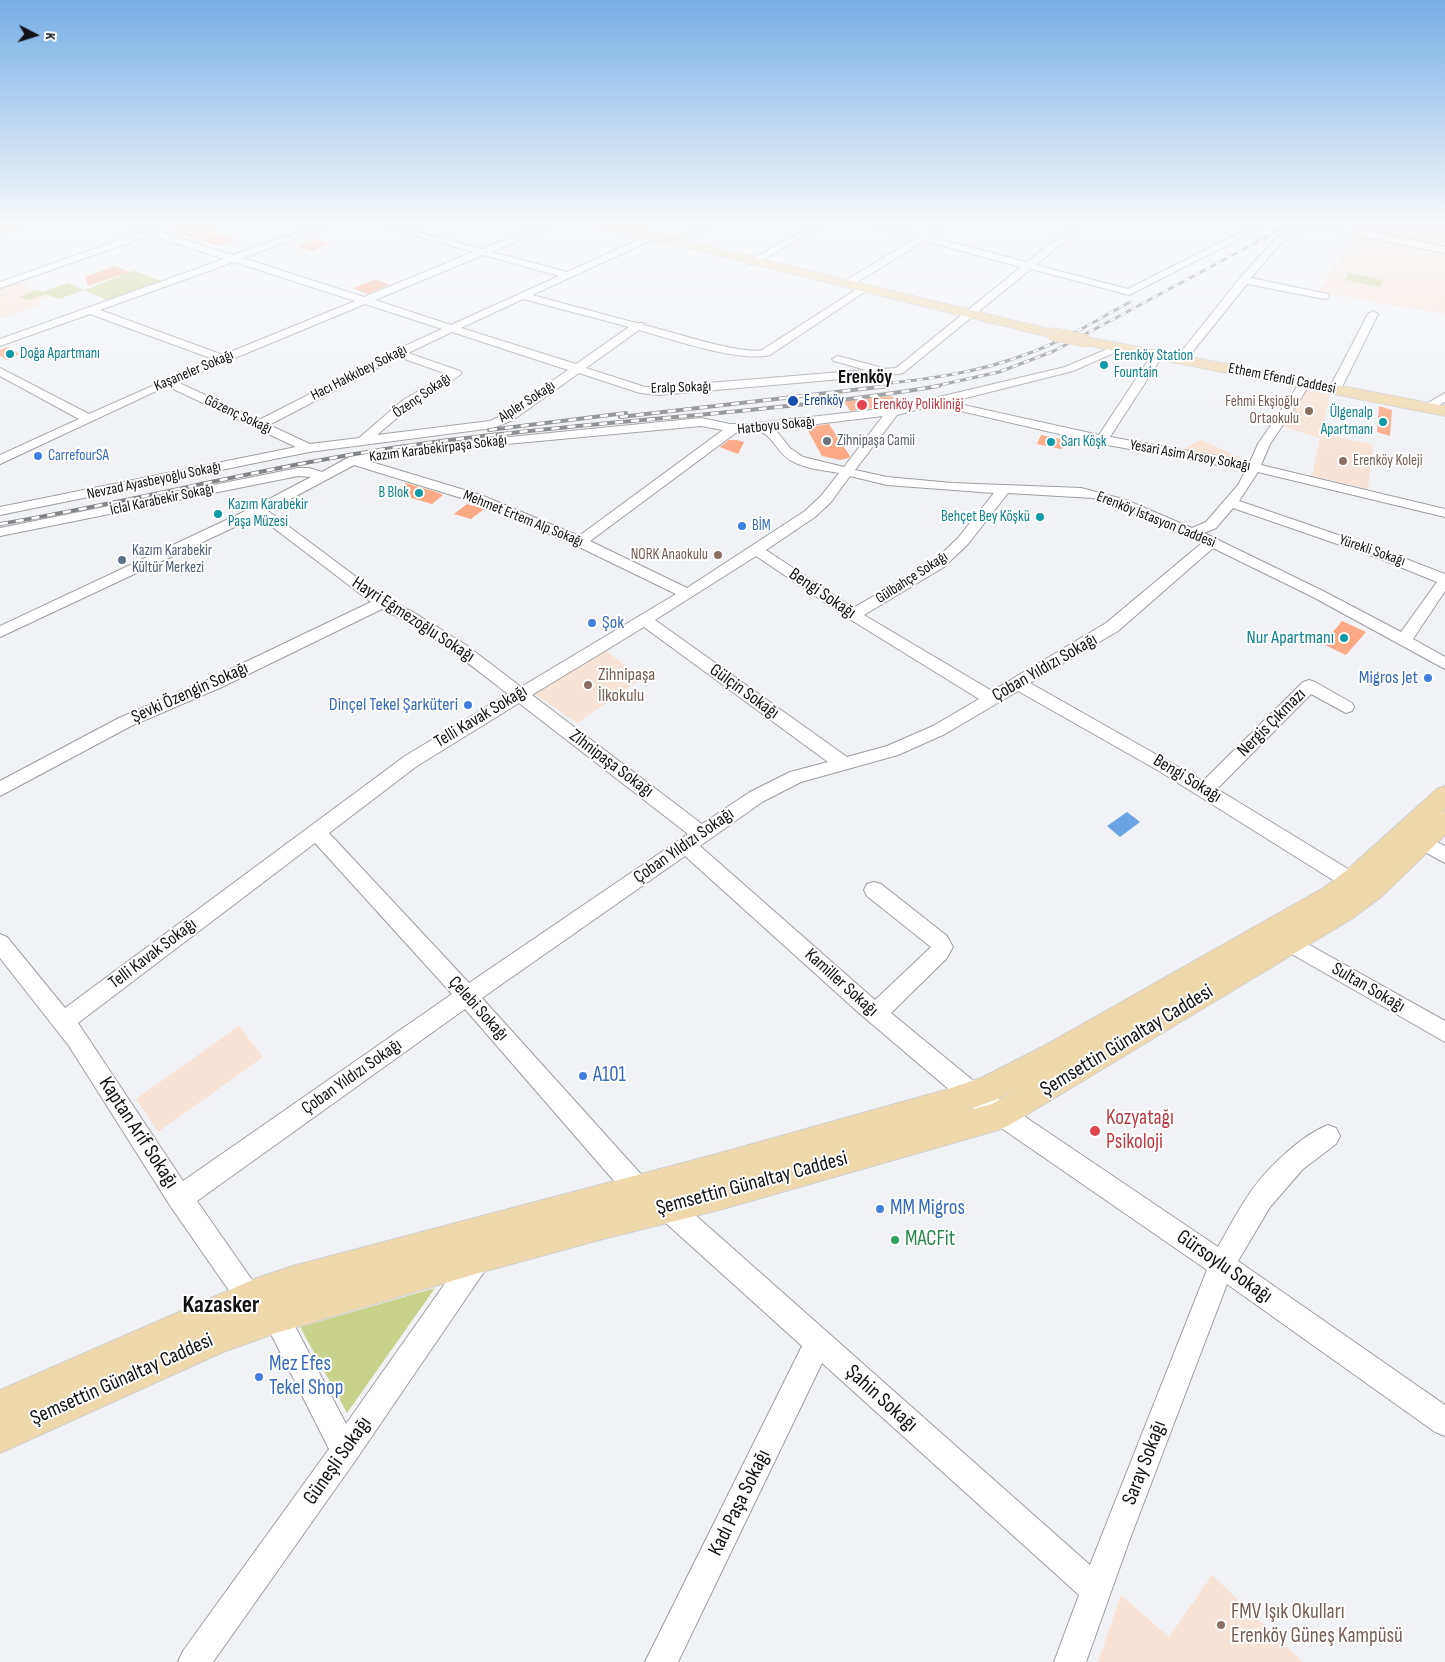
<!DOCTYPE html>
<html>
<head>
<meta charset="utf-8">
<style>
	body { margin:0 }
	#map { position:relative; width:1445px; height:1662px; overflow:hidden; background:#f0f2f6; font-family:"Sofia Sans Condensed",sans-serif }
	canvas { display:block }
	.north { position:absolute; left:10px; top:10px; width:50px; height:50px; -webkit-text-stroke:4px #fff; paint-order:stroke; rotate:95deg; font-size:14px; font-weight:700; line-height:20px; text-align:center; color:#121214 }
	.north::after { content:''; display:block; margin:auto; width:18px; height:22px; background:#121214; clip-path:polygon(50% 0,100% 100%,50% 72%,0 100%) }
</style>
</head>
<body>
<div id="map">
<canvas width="1445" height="1662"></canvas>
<div class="north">K</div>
</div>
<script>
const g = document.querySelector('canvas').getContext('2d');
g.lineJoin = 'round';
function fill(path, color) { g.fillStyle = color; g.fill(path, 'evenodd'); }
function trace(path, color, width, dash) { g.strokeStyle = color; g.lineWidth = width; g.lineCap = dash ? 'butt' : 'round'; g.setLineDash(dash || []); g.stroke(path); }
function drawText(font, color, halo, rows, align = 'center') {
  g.font = font + ' "Sofia Sans Condensed",sans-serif'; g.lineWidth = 4; g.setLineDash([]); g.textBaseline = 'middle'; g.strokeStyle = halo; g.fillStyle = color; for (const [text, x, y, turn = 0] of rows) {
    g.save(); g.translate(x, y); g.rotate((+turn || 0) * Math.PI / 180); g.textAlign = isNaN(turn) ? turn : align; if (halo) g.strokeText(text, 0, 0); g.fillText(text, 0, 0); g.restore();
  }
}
const education = new Path2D(`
	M1338,221H1445V247L1334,224Z
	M1356,236L1445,254V314L1317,292Z
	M15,281L51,296L38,301L42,304L0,319V287Z
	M1306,390L1330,395L1321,433L1373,445L1368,489L1312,476L1320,438L1281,426Z
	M1201,440L1243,459L1236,460L1181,450Z
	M602,648L642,678L577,723L533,693Z
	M239,1026L263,1057L158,1132L136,1099Z
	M1212,1575L1303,1662H1098L1121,1595L1169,1637Z`);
const green = new Path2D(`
	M134,270L161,281L109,301L84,290L59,299L46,294L29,300L19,297L37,290L42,292L68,283L85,290Z
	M1348,273L1383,280L1380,287L1345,280Z
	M435,1288L347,1413L300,1327Z`);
const water = new Path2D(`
	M1127,812L1140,822L1120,837L1107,826Z`);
const building = new Path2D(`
	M168,221H217V223L203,228L233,240L217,246L174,231L183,228Z
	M314,239L329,244L311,251L297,246Z
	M115,266L129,272L88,286L85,277Z
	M376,279L389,285L367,294L353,288Z
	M7,347L20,354L7,360L0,356V350Z
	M892,396L898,405L850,411L844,401Z
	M1379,406L1392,410L1390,436L1377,432Z
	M829,424L850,456L849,458L840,460L822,456L806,427Z
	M1041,435L1065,440L1061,449L1037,444Z
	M729,440H737L744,442L738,454L720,447Z
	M406,483L436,492L443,495L432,504L401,495L403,494L395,491Z
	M467,504L484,509L471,519L454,514Z
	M1342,621L1366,632L1346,655L1323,644Z`);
const minor = new Path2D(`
	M112,221H127L233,255L328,221H342L243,258L364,297L473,252L362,221H378L482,249L550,221H563L492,252L567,272L651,234L654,235V239L532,295L636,323H643L644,325C670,331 740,355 762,350L860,287L864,286L869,289L770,355C740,363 671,339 639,330L586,368L645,387H659L866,370L834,361L832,359L838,356L879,367L881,369L896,368L1021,267L924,241L851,286H843V282L915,239L852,221H868L921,235L944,221H956L931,237L1027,262L1078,221H1089L1036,265L1128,289L1262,221H1274L1129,295L1031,269L903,373L899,374L659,395L640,393L579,373L513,420L493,428L309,452L0,515V507L296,447L167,386L0,464V455L79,419L0,376V368L89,414L213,359L90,314L0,346V339L224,259L151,235L0,288V282L142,232ZM483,255L559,276L451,325L375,300ZM234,262L355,301L223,355L100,310ZM523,299L629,327L576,364L461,328ZM365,304L442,329L394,351L259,420L177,382ZM452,332L568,370L505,414L490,421L377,435L411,406L460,375L462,373L460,371L408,353ZM399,357L447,374L403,400L359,438L310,444L269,425Z
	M705,221H717L679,245H673L671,243Z
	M820,221H832L755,264H749L747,262Z
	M1305,221H1317L1445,247V253L1310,226L1282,242L1251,278L1328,294L1329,296L1328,298L1324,299L1247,284L1185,361H1177L1175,359L1177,357L1240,278L1276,238Z
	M1373,311L1378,314L1341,389L1339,392H1331L1329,389L1368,314Z
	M1119,344L1123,345L1125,347L1123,349L1073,371L950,402L1099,435L1153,353L1157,352L1163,355L1110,437L1250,462L1258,444L1301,381L1305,379L1311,383L1270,444L1261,465L1445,509V517L1258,472L1239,501L1388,552L1445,574V591L1413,639L1445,657V669L1313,597L1213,548L1118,631L1030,683L1203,781L1303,682L1309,680L1315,682L1352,703L1354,707L1352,711L1346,713L1311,694L1217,789L1358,875L1361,881L1358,887L1351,889L1344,887L1159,771L1018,691L945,734L898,755L801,782L762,802L700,846L875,1000L931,947L867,896L864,890L867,884L874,882L881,884L947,936L953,947L946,959L891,1013L981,1087L1218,1247C1229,1228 1239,1208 1252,1190C1268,1167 1302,1135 1328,1125L1336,1128L1340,1136L1336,1144L1303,1169L1270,1207L1238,1261L1445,1405V1436L1435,1432L1227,1284L1128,1544L1086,1662H1054L1079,1595L822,1363L678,1662H645L802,1346L658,1216L655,1207L658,1198L667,1195L676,1198L1090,1565L1207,1270L965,1103L859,1013L685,856L482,998L648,1182L652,1198L649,1207L640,1210L631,1207L628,1196L615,1182L465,1009L197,1201L266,1300L285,1307L346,1424L470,1248L479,1244L488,1248L492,1257L488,1266L355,1461L213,1662H178L183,1651L329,1449L268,1328L248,1318L171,1207L69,1046L0,958V934L7,937L65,1008L405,756L508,694C468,663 428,630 382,609L222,687L131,726L0,796V781L119,718L210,679L371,602L258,516L0,637V626L254,507L311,477L298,476L0,536V528L298,468H309L322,472L351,456L399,448L701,418L730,424H750L897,407L1065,367ZM935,405L1102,444L1246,470L1238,485L1206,522L1192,528L1126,500L1081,488L952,483L887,477L855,470L897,415ZM883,416L844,467L803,457L790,448L775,429ZM701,426L723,430L579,536L481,495L368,461L485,446ZM758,431C773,434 776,453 792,461C805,469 824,470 839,473L821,496L805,511L687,588L590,541L737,432ZM354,465L471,501L575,545L676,594L521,687L466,645L413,612L387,600L268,511ZM850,476L887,485L994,493L958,538L934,561L853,608L766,550L815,517L831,502ZM1008,493L1093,498L1130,511L1202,543L1106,623L992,691L864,615L944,567L968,544ZM1233,508L1378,558L1437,582L1401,632L1323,591L1204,533L1216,528ZM756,556L848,618L979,699L933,726L887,746L847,757L655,620ZM644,627L828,762L790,772L750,792L702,824L532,695ZM519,703L688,834L469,983L329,833L417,766ZM315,843L452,994L183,1181L78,1023Z
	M1445,393V402L1427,411L1421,407Z
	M1423,835L1445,846V863L1416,847L1414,842L1416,837Z
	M1290,934L1445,1021V1042L1283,949L1280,943L1283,937Z`);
const major = new Path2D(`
	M14,221H33L31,223L0,233V225Z
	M584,221H605L1053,330L1060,334L1053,338L586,223Z
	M1086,337L1445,406V416L1081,344L1079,341L1081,338Z
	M1445,786V809L1442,812L1445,811V835L1381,897L1353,918L1008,1126L998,1130L719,1210L599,1240L479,1273L276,1333L223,1352L0,1453V1390L257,1278L293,1266L713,1155L945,1090L981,1078L1042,1047L1325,887L1347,870L1437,789ZM1019,1088L992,1104L962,1112L998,1099Z`);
const railFar1 = new Path2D(`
	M881,384C931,379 980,372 1027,354C1063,341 1097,320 1130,302
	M878,387L888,386
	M931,387L999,372L1054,351L1296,221`);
const rail = new Path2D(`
	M620,417L888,386
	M489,430L626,413
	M0,524C143,500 283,462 427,443C597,420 769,414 939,386`);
const majorBridge = new Path2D(`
	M1053,334L1086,341`);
const markers = [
	[10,354,5,"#0f9aa8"],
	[1104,365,5,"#0f9aa8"],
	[793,401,6,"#1a4fb4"],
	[862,405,6,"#e0444e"],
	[1309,411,5,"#8d6e63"],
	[1383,422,5,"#0f9aa8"],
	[827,441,5,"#6b7280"],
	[1051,442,5,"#0f9aa8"],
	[38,456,5,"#3f7fe0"],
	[1343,461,5,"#8d6e63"],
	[419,493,5,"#0f9aa8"],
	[218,514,5,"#0f9aa8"],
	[1040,517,5,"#0f9aa8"],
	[742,526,5,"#3f7fe0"],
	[718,555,5,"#8d6e63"],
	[122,560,5,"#5c6f8a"],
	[592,623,5,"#3f7fe0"],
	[1344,638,5,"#0f9aa8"],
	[1428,678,5,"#3f7fe0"],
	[588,685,5,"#8d6e63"],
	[468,705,5,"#3f7fe0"],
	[583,1076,5,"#3f7fe0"],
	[1095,1131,6,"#e0444e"],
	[880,1209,5,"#3f7fe0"],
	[895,1240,5,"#2e9e5b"],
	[259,1377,5,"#3f7fe0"],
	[1221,1625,5,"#8d6e63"]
];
const farCulturenames = [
	["Doğa Apartmanı",20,354],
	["Erenköy Station",1114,356],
	["Fountain",1114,373],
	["Ülgenalp",1373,413,"right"],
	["Apartmanı",1373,430,"right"],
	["Sarı Köşk",1061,442],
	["B Blok",409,493,"right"],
	["Kazım Karabekir",228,505],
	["Paşa Müzesi",228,522],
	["Behçet Bey Köşkü",1030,517,"right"]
];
const farStreetnames = [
	["Kaşaneler Sokağı",194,371,-23],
	["Hacı Hakkıbey Sokağı",359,373,-27],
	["Ethem Efendi Caddesi",1282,379,11],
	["Eralp Sokağı",681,388,-2],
	["Özenç Sokağı",422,396,-35],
	["Alpler Sokağı",527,402,-33],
	["Gözenç Sokağı",238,415,25],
	["Hatboyu Sokağı",776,426,-6],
	["Kazım Karabekirpaşa Sokağı",438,449,-7],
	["Yesari Asim Arsoy Sokağı",1190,456,10],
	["Nevzad Ayasbeyoğlu Sokağı",154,481,-12],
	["İclal Karabekir Sokağı",162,500,-12],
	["Mehmet Ertem Alp Sokağı",523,519,22],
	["Erenköy İstasyon Caddesi",1156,520,22],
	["Yürekli Sokağı",1372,551,19],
	["Gülbahçe Sokağı",912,578,-33]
];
const farTransitnames = [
	["Erenköy",804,401]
];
const farEducationnames = [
	["Fehmi Ekşioğlu",1299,402],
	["Ortaokulu",1299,419],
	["Erenköy Koleji",1353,461,"left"],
	["NORK Anaokulu",708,555]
];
const farHealthnames = [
	["Erenköy Polikliniği",873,405]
];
const farWorshipnames = [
	["Zihnipaşa Camii",837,441]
];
const farShopnames = [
	["CarrefourSA",48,456],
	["BİM",752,526]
];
const farServicenames = [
	["Kazım Karabekir",132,551],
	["Kültür Merkezi",132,568]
];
const streetNames = [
	["Bengi Sokağı",822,594,34],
	["Hayri Eğmezoğlu Sokağı",413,620,33],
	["Çoban Yıldızı Sokağı",1045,668,-30],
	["Gülçin Sokağı",744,692,36],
	["Şevki Özengin Sokağı",190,693,-24],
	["Telli Kavak Sokağı",481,717,-31],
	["Nergis Çıkmazı",1272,723,-45],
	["Zihnipaşa Sokağı",611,764,37],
	["Bengi Sokağı",1187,779,31],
	["Çoban Yıldızı Sokağı",684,846,-35],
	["Telli Kavak Sokağı",153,954,-37],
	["Kamiller Sokağı",841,983,42],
	["Sultan Sokağı",1368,988,30],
	["Çelebi Sokağı",478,1009,48],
	["Çoban Yıldızı Sokağı",352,1077,-35]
];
const shopNames = [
	["Şok",602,623,"left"],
	["Migros Jet",1418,678],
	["Dinçel Tekel Şarküteri",458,705]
];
const cultureNames = [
	["Nur Apartmanı",1334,638]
];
const educationNames = [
	["Zihnipaşa",598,675],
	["İlkokulu",598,696]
];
const farDistrictnames = [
	["Erenköy",865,378]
];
const nearStreetnames = [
	["Şemsettin Günaltay Caddesi",1127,1041,-31],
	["Kaptan Arif Sokağı",138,1133,57],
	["Şemsettin Günaltay Caddesi",752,1184,-15],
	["Gürsoylu Sokağı",1224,1267,35],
	["Şemsettin Günaltay Caddesi",122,1380,-24],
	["Şahin Sokağı",881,1399,42],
	["Güneşli Sokağı",338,1461,-55],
	["Saray Sokağı",1145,1463,-69],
	["Kadı Paşa Sokağı",740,1503,-64]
];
const nearShopnames = [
	["A101",593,1076],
	["MM Migros",890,1209],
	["Mez Efes",269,1365],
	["Tekel Shop",269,1389]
];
const nearHealthnames = [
	["Kozyatağı",1106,1119],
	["Psikoloji",1106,1143]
];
const nearLeisurenames = [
	["MACFit",905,1240]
];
const nearEducationnames = [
	["FMV Işık Okulları",1231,1613],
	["Erenköy Güneş Kampüsü",1231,1637]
];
const nearQuarternames = [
	["Kazasker",221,1306]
];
fill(education, '#f9e3d6');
fill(green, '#c9d28b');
fill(water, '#6ba4e3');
fill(building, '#fba884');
trace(minor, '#9c9ea2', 2);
trace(major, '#d0d0d0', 2);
fill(minor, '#fff');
fill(major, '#f0d8ad');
trace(railFar1, '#838487', 3);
trace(rail, '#838487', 4);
trace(railFar1, '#fff', 2, [6]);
trace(rail, '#fff', 2.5, [8]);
trace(majorBridge, '#d0d0d0', 14, []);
trace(majorBridge, '#f0d8ad', 13);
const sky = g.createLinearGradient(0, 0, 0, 454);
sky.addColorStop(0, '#76aee6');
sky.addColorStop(0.49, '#f8f9fb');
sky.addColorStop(1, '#f8f9fb00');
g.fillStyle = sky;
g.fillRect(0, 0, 1445, 454);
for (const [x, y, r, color] of markers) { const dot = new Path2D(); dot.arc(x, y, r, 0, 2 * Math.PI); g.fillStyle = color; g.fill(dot); trace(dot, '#fff', 2); }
drawText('15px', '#0d838f', '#fff', farCulturenames, 'left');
drawText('15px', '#121214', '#fff', farStreetnames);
drawText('15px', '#164399', '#fff', farTransitnames, 'left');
drawText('15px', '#785e54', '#fff', farEducationnames, 'right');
drawText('15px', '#be3a42', '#fff', farHealthnames, 'left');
drawText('15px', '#5b616d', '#fff', farWorshipnames, 'left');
drawText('15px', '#366cbe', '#fff', farShopnames, 'left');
drawText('15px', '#4e5e75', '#fff', farServicenames, 'left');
drawText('18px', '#121214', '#fff', streetNames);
drawText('18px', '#366cbe', '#fff', shopNames, 'right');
drawText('18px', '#0d838f', '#fff', cultureNames, 'right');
drawText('18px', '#785e54', '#fff', educationNames, 'left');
drawText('bold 19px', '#121214', '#fff', farDistrictnames);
drawText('21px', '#121214', '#fff', nearStreetnames);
drawText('21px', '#366cbe', '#fff', nearShopnames, 'left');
drawText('21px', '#be3a42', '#fff', nearHealthnames, 'left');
drawText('21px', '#27864d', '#fff', nearLeisurenames, 'left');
drawText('21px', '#785e54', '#fff', nearEducationnames, 'left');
drawText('bold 24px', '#121214', '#fff', nearQuarternames);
</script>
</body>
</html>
